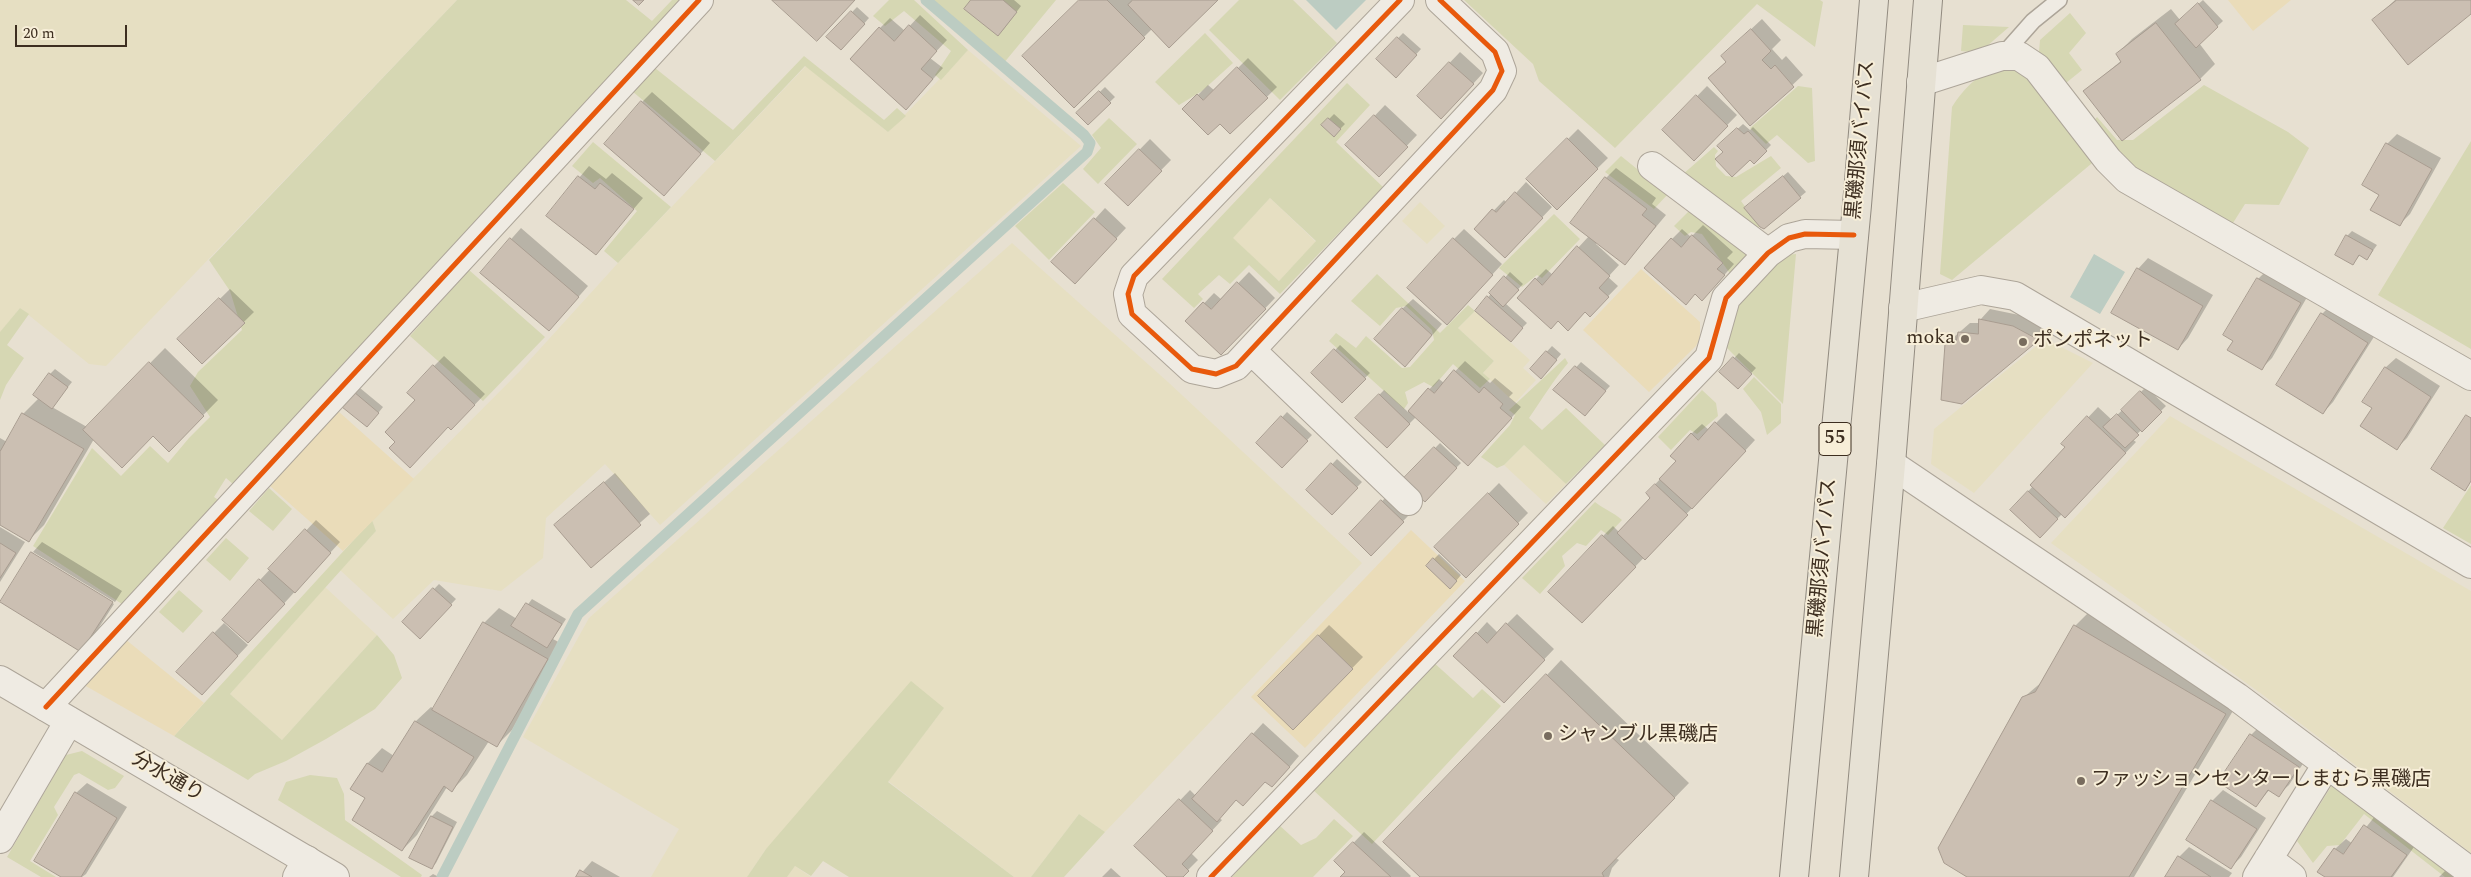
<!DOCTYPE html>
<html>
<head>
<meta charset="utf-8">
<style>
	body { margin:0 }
	#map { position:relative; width:2471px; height:877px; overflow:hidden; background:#e7e0d1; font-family:Spectral,serif }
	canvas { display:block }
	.scale { position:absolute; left:15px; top:25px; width:112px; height:22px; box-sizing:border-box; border:2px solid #3d2e20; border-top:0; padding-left:6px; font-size:15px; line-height:18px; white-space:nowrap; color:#3d2e20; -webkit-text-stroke:4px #f7eed8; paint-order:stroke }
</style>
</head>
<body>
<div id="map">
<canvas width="2471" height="877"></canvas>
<div class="scale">20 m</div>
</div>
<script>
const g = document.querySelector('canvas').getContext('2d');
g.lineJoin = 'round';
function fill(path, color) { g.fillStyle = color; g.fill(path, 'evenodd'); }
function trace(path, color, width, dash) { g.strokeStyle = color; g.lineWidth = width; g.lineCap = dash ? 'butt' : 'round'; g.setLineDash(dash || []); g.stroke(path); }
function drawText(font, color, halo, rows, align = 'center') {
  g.font = font + ' Spectral,"Noto Sans JP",serif'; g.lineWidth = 4; g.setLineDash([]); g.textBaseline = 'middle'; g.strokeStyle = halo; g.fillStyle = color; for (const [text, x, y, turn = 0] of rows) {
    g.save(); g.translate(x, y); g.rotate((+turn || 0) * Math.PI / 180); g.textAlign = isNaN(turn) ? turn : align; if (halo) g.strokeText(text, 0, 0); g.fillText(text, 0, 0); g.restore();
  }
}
const farmland = new Path2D(`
	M0,0H457L106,366L89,364L20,308L0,333Z
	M968,50L1081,146L660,525L605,464L546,518L543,558L501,591L434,580L393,619L340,570L376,531L372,520L519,372L618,263L806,66L888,132Z
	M1270,198L1316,242L1279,281L1232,238Z
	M1420,202L1445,226L1427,244L1402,221Z
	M1012,243L1168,382L1362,563L1105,832L1079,814L1031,877H1014L888,781L944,708L766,849L747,877H651L679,829L523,737L589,618Z
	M1475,311L1530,360L1523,368L1536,380L1515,403L1483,373L1494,361L1458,328Z
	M2045,339L2093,363L1974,493L1931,464L1934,429Z
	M2170,416L2471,591V853L2259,692L2051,543Z
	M1524,445L1566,484L1546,504L1504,465Z
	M325,587L377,635L282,740L230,694Z
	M795,866L811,877H787Z`);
const green = new Path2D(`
	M457,0H626L652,21L672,0H686L240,490L226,478L214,497L223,503L125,606L33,546L92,448L121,476L150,446L168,463L189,438L210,417L190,386L198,372L242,330L230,291L209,260Z
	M889,0H914L968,50L941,80L935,75L951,51L904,11L885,26L873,16Z
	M929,0H1056L1003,64Z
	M1239,0H1293L1337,43L1280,100L1209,30Z
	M1464,0H1820L1823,2L1815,47L1757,4L1615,148L1539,81L1533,64Z
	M2070,13L2086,33L2069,53L2082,70L2066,83L2039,52L2040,40Z
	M1963,25L2009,27L1979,53L1961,51Z
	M1205,33L1233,63L1202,91L1179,105L1155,82Z
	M804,56L884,120L897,108L906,116L888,132L805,66L715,161L632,91L655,68L733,130Z
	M1999,67L2025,70L2097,159L1952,280L1940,274L1952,107C1965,87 1977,75 1999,67Z
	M1347,83L1370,105L1336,142L1383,187L1280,294L1249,265L1230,284L1219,275L1198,294L1203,299L1194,308L1162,279ZM1270,198L1316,241L1279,281L1233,238Z
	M2204,85L2288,132L2309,148L2279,205L2245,204L2226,234L2147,192L2091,124L2097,117L2117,140H2133Z
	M1798,86L1812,88L1815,161L1808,163L1777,135L1766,144L1750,128Z
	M1109,118L1137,144L1098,184L1083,169L1101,148L1092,135Z
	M2471,141V349L2378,295Z
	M593,142L671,207L618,263L604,251L637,211L600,178L593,183L572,166Z
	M1714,147L1718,151L1715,155L1716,166L1726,176L1736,177L1771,156L1781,168L1741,201L1760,227H1757L1682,175Z
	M1621,156L1668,194L1654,209L1605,172Z
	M1063,183L1095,212L1049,260L1015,226Z
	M1693,207L1745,246L1747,261L1731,275L1702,234L1691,232L1685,236L1674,226Z
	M1554,214L1580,239L1542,278L1537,275L1522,287L1499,268Z
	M1796,254L1783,404L1725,346L1731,311L1777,256Z
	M469,270L545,337L483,401L410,336Z
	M1377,274L1440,333L1468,305L1475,311L1458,328L1494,361L1483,373L1490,379L1480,388L1453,364L1433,387L1424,382L1405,392L1408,403L1404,409L1329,341L1336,333L1356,348L1366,336L1402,368L1410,367L1434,340L1432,330L1406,306L1396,308L1380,326L1351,301Z
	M20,308L29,314L7,345L24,358L6,385L0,400V332Z
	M1565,358L1568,363C1553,381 1542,399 1529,418L1542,430L1566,408L1605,445L1566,484L1524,445L1504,465L1497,468L1481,457L1510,425L1515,415L1509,410Z
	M1754,377L1781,404V423L1767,435L1761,412L1743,389Z
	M1702,390L1716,403L1718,416L1697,434L1690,430L1671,450L1658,437Z
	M2471,485V544L2443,528Z
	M269,488L292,509L273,531L249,511Z
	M1595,502C1604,509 1613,512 1622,520L1608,535L1601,530L1586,546L1577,543L1562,556L1565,566L1540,594L1522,578Z
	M372,520L376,531L230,694L282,740L377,635L394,655L402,678L375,709L326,739L286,761L255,774L248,780L174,736Z
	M226,538L249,558L230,581L206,560Z
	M179,590L203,611L183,633L159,612Z
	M1432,661L1473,698L1482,689L1501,706L1372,844L1312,789Z
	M911,681L944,708L888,782L1014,877H849L823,861L811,876L795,866L787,877H747L766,849Z
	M82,751L124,776L115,788L108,790L79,773L74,775L54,807L58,815L30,861L56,877H41L7,857L66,755Z
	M310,775L337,778L344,794L345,820L422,875L421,877H401L278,800L286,782Z
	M2334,782L2456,877H2445L2364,814L2340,845L2327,846L2313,863L2297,841Z
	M1079,814L1105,832L1064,877H1031Z
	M1334,819L1353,836L1313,877H1232L1279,825L1301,845L1316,838Z`);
const sand = new Path2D(`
	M2228,0H2291L2253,31Z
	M1641,269L1700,322V338L1696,346L1649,392L1583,330Z
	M338,411L414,479L343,551L270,486Z
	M1411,530L1465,581L1305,748L1251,697Z
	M125,639L204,703L174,736L84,685Z`);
const water = new Path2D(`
	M1306,0H1366L1336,30Z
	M2094,254L2125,272L2100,314L2070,297Z`);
const shadow = new Path2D(`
	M973,0H1014L1021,6L1003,30Z
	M1080,0H1217L1152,29L1074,106Z
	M2203,0L2223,21L2199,43L2215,64L2200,79L2123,139L2085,91L2122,60L2117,54L2132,39L2171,9L2180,20Z
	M2395,0H2471V13L2374,20Z
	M857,7L869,18L846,44L828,37Z
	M920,15L947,40L930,58L943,68L916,98L880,28L890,18L905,31Z
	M1762,19L1781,40L1772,49L1782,60L1786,56L1803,75L1751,124L1709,78L1727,61L1733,46Z
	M1403,33L1421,49L1396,76L1378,59Z
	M1460,52L1483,73L1452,107L1418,96Z
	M1248,58L1277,87L1230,133L1220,122L1184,109L1208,85L1215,91Z
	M1707,86L1737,115L1694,159L1664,130Z
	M1105,87L1115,97L1088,123L1078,113Z
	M652,92L710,143L674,184L642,102Z
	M1385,105L1417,135L1379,175L1347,145Z
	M1334,114L1345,124L1334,135L1323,125Z
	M1743,124L1750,130L1753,127L1771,145L1754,162L1750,158L1725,152L1719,146Z
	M1578,129L1608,158L1557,208L1528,179Z
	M2397,134L2441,158L2410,214L2399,225L2381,194L2387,144Z
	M1150,139L1171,160L1128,204L1106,184Z
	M589,166L606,179L612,173L643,198L596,253L548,215Z
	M1616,168L1656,198L1652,204L1666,215L1625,264L1597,242L1596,244L1619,265L1608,277L1618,286L1590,315L1586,311L1568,329L1536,279L1546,269L1553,275L1589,236L1606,178Z
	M1788,172L1806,192L1764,227L1751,203Z
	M1526,182L1552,207L1515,246L1476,229L1504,200L1507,203Z
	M1105,208L1126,228L1085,272L1095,219Z
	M1703,225L1733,252L1727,258L1734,264L1712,289L1672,239L1682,229L1691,237Z
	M521,228L588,286L559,319L482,272Z
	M1464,229L1502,264L1457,313L1454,239Z
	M2352,231L2377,245L2367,259L2360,255L2353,264L2347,236Z
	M2148,258L2213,295L2188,338L2178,349L2138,269Z
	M2269,268L2310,292L2272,358L2262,368L2235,340L2225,335L2258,279Z
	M1249,272L1275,298L1232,343L1187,321L1214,293L1222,300Z
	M1510,272L1523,284L1505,303L1527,323L1515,335L1476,311Z
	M230,289L254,312L202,363L179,339Z
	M1413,299L1442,324L1415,355L1402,309Z
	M2332,304L2377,332L2333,402L2323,413L2322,314Z
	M1990,309L2024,316L2048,329L1962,403L1946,344L1970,323H1980V320Z
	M1340,345L1370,373L1342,401L1313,373Z
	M1552,346L1561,354L1546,372L1531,369Z
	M165,348L218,400L169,450L153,434L94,439L44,525L29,540L0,524V438L7,442L23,414L39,398L50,374L55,369L72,382L52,407L87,427Z
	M1739,353L1756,368L1738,387L1721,372Z
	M444,356L485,394L462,418L448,426L397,442L434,366Z
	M2396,358L2440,386L2407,438L2397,448L2374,408L2385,368Z
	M1465,361L1490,383L1495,378L1513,393L1509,397L1521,407L1479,454L1416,417L1387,446L1357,418L1384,390L1408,412L1439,379L1444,383Z
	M1581,362L1610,386L1589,409L1555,390Z
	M2146,387L2166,406L2132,439L2136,442L2075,506L2062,514L2040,536L2012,510L2067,447L2063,444L2098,407L2112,420Z
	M360,388L383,407L372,421L355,393Z
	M1287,412L1312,435L1282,466L1258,443Z
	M1726,413L1755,440L1697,503L1592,611L1603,536L1613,526L1619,532L1652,497L1647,493L1677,461L1691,434L1702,424L1709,430Z
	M1440,443L1461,463L1424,500L1403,481Z
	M1337,459L1362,482L1332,513L1308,490Z
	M615,473L650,514L591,566L566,515Z
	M1499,483L1528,513L1466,576L1436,547Z
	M1387,496L1408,516L1371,554L1350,534Z
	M316,520L340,542L259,631L260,580Z
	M0,527L25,542L0,582Z
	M42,542L122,591L115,602L33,552Z
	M33,552V554L114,604L91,640L81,651L1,602Z
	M1439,554L1461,575L1450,588L1427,566Z
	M439,584L456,599L420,637L403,621Z
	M532,599L566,619L553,639L562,644L512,730L497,745L489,741L467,775L452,790L447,787L417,835L402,850L367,798L368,763L382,748L394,756L416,721L431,707L434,709L484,623L499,608L517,619Z
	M2090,611L2240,699L2134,877H1970L2023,698L2043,681L2075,626Z
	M1517,614L1554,649L1514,691L1477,633L1487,622L1498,633Z
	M224,623L248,645L212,683L214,633Z
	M1329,625L1363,657L1293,729L1260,696Z
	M1561,660L1689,783L1616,858L1619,860L1612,868L1609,877H1421L1547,675Z
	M1263,723L1299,756L1282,776L1266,781L1237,799L1219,818L1222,820L1191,853L1198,860L1181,877H1169L1136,846L1190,790L1196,796Z
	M2261,725L2308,756L2289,785L2278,795L2270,789L2256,806L2251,735Z
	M87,783L127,807L86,874L82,877H63L76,793Z
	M2223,790L2266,818L2241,857L2231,867L2187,840L2212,801Z
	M437,811L457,822L436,863L431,868L411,857L432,816Z
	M2375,816L2416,844L2393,877H2327L2335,849L2346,839L2353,844Z
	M1364,832L1411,876L1410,877H1342L1347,872L1336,861Z
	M2189,847L2232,873L2229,877H2166L2179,857Z
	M592,861L620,877H578Z
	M2452,864L2467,877H2439Z
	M1111,868L1121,877H1102Z
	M433,874L439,877H429Z`);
const stream = new Path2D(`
	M442,877L578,614L1087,152L1090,143L1084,135L926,0`);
const building = new Path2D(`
	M633,0H644L639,5Z
	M772,0H855L817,41Z
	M971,0H1003L1017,12L998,36L964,9Z
	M1079,0H1107L1145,38L1074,108L1022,56Z
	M1133,0H1218L1169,48L1128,5Z
	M2397,0H2471V14L2408,65L2372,20Z
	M2198,3L2218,27L2196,48L2175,24Z
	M851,11L865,24L841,50L826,37Z
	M2156,23L2201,80L2122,141L2083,91L2121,62L2116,54Z
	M909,25L937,51L921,69L933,79L906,110L850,59L879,27L894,41Z
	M1751,29L1771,51L1762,60L1771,69L1775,65L1794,87L1750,126L1708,78L1726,62L1721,56Z
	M1397,37L1417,55L1396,78L1376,59Z
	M1449,62L1474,84L1441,119L1417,96Z
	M1237,67L1268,98L1230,134L1220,124L1208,135L1182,109L1197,94L1203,100Z
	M1099,91L1111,103L1088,125L1076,113Z
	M1696,95L1728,126L1694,161L1662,130Z
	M641,101L701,154L664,196L604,144Z
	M1374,115L1408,147L1379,177L1345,145Z
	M1328,118L1341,129L1334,137L1321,125Z
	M1737,128L1744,134L1748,131L1767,151L1754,164L1750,160L1732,177L1715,159L1723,152L1717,146Z
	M1567,138L1598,169L1557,210L1526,179Z
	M2386,143L2432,169L2400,226L2370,210L2379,195L2362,185Z
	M1139,149L1162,171L1128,206L1105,184Z
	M578,176L595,189L600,183L634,209L596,255L546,216Z
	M1783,176L1801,198L1764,229L1760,227L1744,208Z
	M1605,177L1647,209L1642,215L1656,226L1625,265L1570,223Z
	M1515,192L1543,218L1505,258L1474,229L1492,209L1496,212Z
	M1094,218L1117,239L1075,284L1051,262Z
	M1692,235L1723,263L1717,269L1725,275L1702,301L1695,294L1686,305L1644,268L1671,238L1681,247Z
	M2346,235L2373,250L2367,260L2359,255L2353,265L2335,255Z
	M510,238L579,297L549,331L480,273Z
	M1453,238L1493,275L1447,325L1407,288Z
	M1577,246L1610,276L1599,288L1609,297L1590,317L1585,312L1568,331L1558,321L1551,329L1517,298L1535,278L1542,285Z
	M2137,268L2203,306L2178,350L2111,313Z
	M1504,276L1519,290L1503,307L1489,293Z
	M2257,278L2301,303L2262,370L2227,350L2233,341L2223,335Z
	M1237,282L1266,309L1221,355L1185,321L1203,302L1211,309Z
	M1487,296L1523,328L1511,342L1475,311Z
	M219,298L245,323L202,364L177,339Z
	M1402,308L1432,335L1405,367L1374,339Z
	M2321,313L2368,343L2323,414L2276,385Z
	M1979,319L2013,326L2039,340L1962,404L1941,400L1945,344L1956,343L1958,332L1978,334Z
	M1334,349L1366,379L1342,403L1311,373Z
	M1546,351L1557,360L1541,379L1530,369Z
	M1733,357L1752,374L1738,389L1719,372Z
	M149,362L204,416L169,452L153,436L122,468L83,430Z
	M433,365L475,405L451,430L448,427L410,468L389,448L395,442L385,432L415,400L407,393Z
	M1575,366L1606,391L1585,416L1553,390Z
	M2385,367L2431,397L2397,450L2360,426L2372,408L2362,402Z
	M1454,370L1479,393L1484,387L1503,404L1500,408L1512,418L1468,466L1408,411L1428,388L1434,393Z
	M49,373L68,387L52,409L33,395Z
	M2140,391L2162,412L2142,432L2121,410Z
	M354,392L379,413L367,427L342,407Z
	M1379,394L1410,424L1387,448L1355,418Z
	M22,413L84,449L29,542L0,525V452Z
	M2117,414L2139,435L2125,448L2103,427Z
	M2466,415L2471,418V481L2465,491L2431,469Z
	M1281,416L1308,441L1282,468L1256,443Z
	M2087,416L2126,453L2065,518L2030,485L2065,447L2061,444Z
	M1715,422L1746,451L1692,509L1659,479L1676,461L1670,456L1691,433L1698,440Z
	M1434,447L1457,468L1425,502L1401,481Z
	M1331,463L1358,488L1332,515L1306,490Z
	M604,482L641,525L591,568L554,525Z
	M1655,484L1688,515L1645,560L1617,533L1650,498L1646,493Z
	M2028,491L2058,519L2040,538L2010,510Z
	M1488,493L1519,524L1466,578L1434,547Z
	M1381,500L1404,522L1371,556L1349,534Z
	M305,529L331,553L295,593L268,569Z
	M1602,535L1636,567L1582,623L1548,592Z
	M0,543L16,553L0,578Z
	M31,552L113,602L81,652L0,602Z
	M1433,558L1457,581L1450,589L1426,566Z
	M259,579L285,604L248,643L222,620Z
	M433,588L452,605L420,639L402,622Z
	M526,603L562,624L547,648L511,626Z
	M483,622L548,659L497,747L432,710Z
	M1506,623L1545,660L1504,703L1453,656L1476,632L1487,643Z
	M2074,625L2226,714L2129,877H1967L1944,863L1938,848L2022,697L2035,692Z
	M213,632L238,656L202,695L176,672Z
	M1318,635L1353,669L1293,730L1258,696Z
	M1546,674L1675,798L1602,873L1604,877H1420L1383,842Z
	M415,721L474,757L452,792L444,786L402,851L352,820L365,798L350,789L367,763L382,772Z
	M1252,733L1290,767L1272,787L1265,782L1243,806L1236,800L1217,822L1192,799Z
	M2250,734L2299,767L2279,797L2268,790L2256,807L2218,782Z
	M75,792L117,818L81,877H61L34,861Z
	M1179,799L1213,831L1182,864L1189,871L1183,877H1167L1134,846Z
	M2211,800L2257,829L2231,869L2186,840Z
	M431,816L453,827L432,869L409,858Z
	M2364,825L2407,855L2391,877H2325L2317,872L2334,848L2343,854Z
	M1353,842L1391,877H1340L1345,872L1334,861Z
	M2178,856L2211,877H2165Z
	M580,870L592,877H576Z`);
const service = new Path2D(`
	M2002,56L2033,21L2059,0`);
const minor = new Path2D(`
	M1400,0L1134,276L1128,294L1132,314L1192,369L1216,374L1236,366L1493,90L1502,71L1495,52L1440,0
	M1921,82L2002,56H2019L2037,68L2108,160L2127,179L2471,376
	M1652,166L1768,253
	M1903,308L1981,290L2015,296L2471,564
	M1251,350L1408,501
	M1891,464L2237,697L2471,872
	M46,707L699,0
	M0,839L69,721
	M2268,859L2292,877
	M297,877L307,860
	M1211,877L1709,358L1726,298L1768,253L1789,238L1805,234L1854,235
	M2257,877L2327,764`);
const tertiary = new Path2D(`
	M0,680L335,877`);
const primary = new Path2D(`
	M1794,877L1857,205L1874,0
	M1854,877L1891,464L1928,0`);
const cycleway = new Path2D(`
	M1400,0L1134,276L1128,294L1132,314L1192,369L1216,374L1236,366L1493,90L1502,71L1495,52L1440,0
	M46,707L699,0
	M1211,877L1709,358L1726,298L1768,253L1789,238L1805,234L1854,235`);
const markers = [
	[1965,339,5,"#786c5e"],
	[2023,342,5,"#786c5e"],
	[1548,736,5,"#786c5e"],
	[2081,781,5,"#786c5e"]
];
const shields = [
	[1835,439,32]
];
const shieldNames = [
	["55",1835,439]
];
const streetNames = [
	["黒磯那須バイパス",1862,140,-85],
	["黒磯那須バイパス",1824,558,-85],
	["分水通り",167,778,30]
];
const poiNames = [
	["moka",1955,339,"right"],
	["ポンポネット",2033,342],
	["シャンブル黒磯店",1558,736],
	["ファッションセンターしまむら黒磯店",2091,781]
];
fill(farmland, '#e6dfc2');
fill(green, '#d6d7b3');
fill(sand, '#eadcb9');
fill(water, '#bcccc2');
fill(shadow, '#0003');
trace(stream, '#bcccc2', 11);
fill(building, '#cbbfb2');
trace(building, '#a89c90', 1);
trace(service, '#ada599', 18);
trace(minor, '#ada599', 30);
trace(tertiary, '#ada599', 30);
trace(primary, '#928b80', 30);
trace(service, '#efebe3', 15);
trace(minor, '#efebe3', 28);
trace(tertiary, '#efebe3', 28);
trace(primary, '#e6e1d4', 28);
trace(cycleway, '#e8590c', 5);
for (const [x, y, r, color] of markers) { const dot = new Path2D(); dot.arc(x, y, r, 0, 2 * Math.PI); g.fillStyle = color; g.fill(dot); trace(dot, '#f7eed8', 2); }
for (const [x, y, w] of shields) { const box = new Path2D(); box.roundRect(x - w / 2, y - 16.5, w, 33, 4); g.fillStyle = '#f7eed8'; g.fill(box); trace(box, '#3d2e20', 1); }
drawText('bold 19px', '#3d2e20', null, shieldNames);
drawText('20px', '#3d2e20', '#f7eed8', streetNames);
drawText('20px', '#3d2e20', '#f7eed8', poiNames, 'left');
</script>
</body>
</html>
